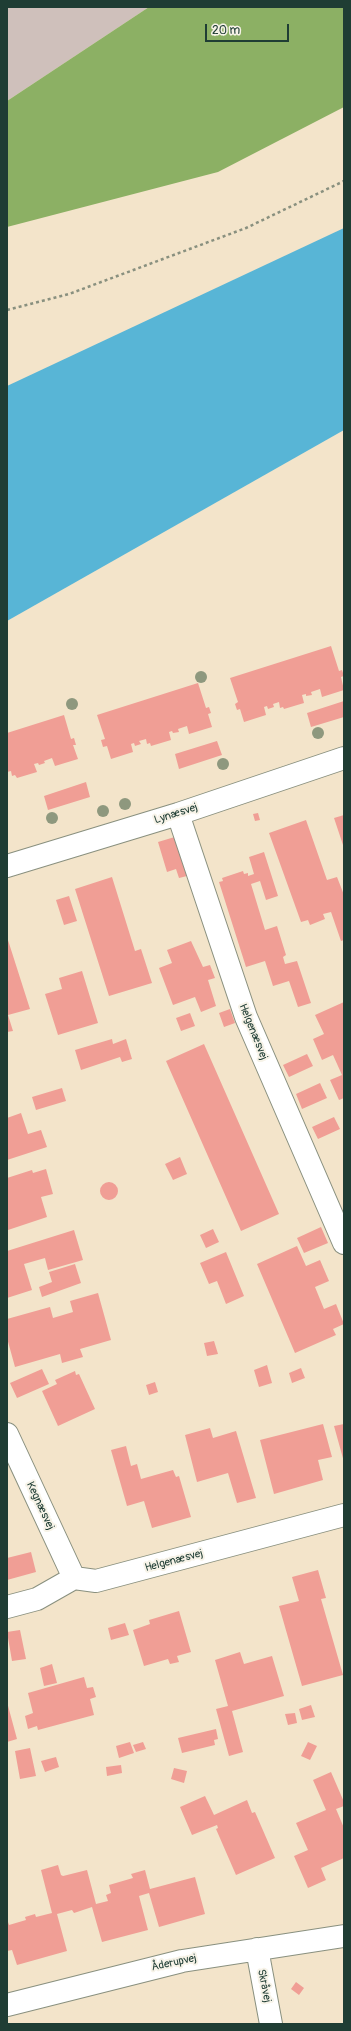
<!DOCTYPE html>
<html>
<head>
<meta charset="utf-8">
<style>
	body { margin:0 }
	#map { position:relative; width:351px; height:2031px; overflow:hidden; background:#f3e4ca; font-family:Pangolin,sans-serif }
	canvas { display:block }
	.frame { position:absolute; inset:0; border:8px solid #1f3d34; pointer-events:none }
	.scale { position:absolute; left:205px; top:24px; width:84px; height:18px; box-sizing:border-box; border:2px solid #1f3d34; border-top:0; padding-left:5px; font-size:12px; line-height:14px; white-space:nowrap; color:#1f3d34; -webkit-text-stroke:3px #f7f3e8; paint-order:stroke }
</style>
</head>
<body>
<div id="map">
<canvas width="351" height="2031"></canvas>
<div class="frame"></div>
<div class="scale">20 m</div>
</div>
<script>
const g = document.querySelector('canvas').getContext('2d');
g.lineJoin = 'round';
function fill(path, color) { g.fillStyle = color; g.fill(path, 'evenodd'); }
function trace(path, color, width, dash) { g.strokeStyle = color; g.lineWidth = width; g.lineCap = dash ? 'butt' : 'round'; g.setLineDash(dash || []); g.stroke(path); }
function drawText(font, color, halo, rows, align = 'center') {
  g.font = font + ' Pangolin,sans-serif'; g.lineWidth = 4; g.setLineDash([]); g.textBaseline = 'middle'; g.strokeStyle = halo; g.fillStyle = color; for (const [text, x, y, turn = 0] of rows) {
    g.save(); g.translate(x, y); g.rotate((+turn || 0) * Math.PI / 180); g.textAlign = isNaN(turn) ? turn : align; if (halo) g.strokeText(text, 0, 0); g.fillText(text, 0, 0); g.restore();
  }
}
const industrial = new Path2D(`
	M7,7H149L7,101Z`);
const forest = new Path2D(`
	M149,7H344V107L218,172L7,227V101Z`);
const water = new Path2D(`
	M344,228V430L7,621V386Z`);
const building = new Path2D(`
	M331,646L339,671L342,670L344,676L341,677L344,690L322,697L320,689L311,692L312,695L306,696V694L302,695L304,703L284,709L283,707L280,708L279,702L273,704L274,707L268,709L267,706L264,707L266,715L244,722L240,709L237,710L235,704L238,702L230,678Z
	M198,683L206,708L209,707L211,713L208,714L212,727L189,734L187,726L178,729L179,732L173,733L172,731L169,732L171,740L151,746L150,743L147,744L146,739L139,741L141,744L135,746L134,743L131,744L133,752L111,759L107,746L103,747L101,740L105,739L97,715Z
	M344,701V717L311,727L307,713Z
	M64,715L71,739L74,738L76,745H73L78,759L55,766L52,758L44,761L45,763L39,765L38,763L34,764L37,772L17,778L15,775L12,776L11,771L7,772V733Z
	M217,741L222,755L179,769L175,754Z
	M86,782L90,797L48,810L44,796Z
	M258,813L260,820L255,821L253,814Z
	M344,815V848L334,818Z
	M306,820L327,880L337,877L344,895V940L341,941L331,912L323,914L325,919L310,925L308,920L301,922L269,833Z
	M178,836L191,875L179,878L176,869L167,872L158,842Z
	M264,852L278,896L266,900L260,881L251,884L265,930L277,926L286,955L283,957L285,964L297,961L311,1003L298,1007L289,981L273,986L265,961L246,967L219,882L223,881L222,878L243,871L244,874L248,873V876L254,874L249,857Z
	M112,877L135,951L141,949L152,983L109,996L75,889Z
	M69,896L77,921L64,925L56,900Z
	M7,937L30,1009L8,1015L13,1031L7,1032Z
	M191,941L203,967L210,965L215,978L208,980L216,1006L201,1012L195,997L173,1005L159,968L172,963L167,950Z
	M82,971L98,1023L58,1035L45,994L62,989L59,978Z
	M344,1002V1098L339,1100L330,1080L342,1075L333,1055L322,1060L313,1039L324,1034L315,1015Z
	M230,1009L235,1023L224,1027L219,1013Z
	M190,1013L195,1026L181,1031L176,1018Z
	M112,1039L113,1044L126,1039L132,1059L122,1062L120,1057L81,1070L75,1050Z
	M204,1044L279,1214L241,1231L166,1061Z
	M307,1054L313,1066L289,1077L283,1065Z
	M320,1083L327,1098L302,1109L296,1094Z
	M62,1088L66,1101L36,1110L32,1097Z
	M21,1113L28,1134L41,1130L47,1147L7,1160V1118Z
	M334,1117L340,1129L318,1139L312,1127Z
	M180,1157L187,1174L173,1180L165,1164Z
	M46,1169L53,1194L41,1197L47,1217L8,1230L7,1178L32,1170L33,1173Z
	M100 1191a9 9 0 1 1 18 0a9 9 0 1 1-18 0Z
	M321,1227L328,1243L304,1253L297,1238Z
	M213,1229L219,1242L206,1248L200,1235Z
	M74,1230L83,1260L48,1270L45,1258L24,1264L32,1290L7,1298V1251Z
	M297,1246L306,1266L320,1260L329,1281L315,1287L324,1309L336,1304L344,1324L333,1329L336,1335L295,1353L257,1264Z
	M226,1252L244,1296L226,1304L217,1281L209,1284L200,1263Z
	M75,1264L81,1283L42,1297L39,1287L52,1282L49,1272Z
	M98,1293L111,1340L80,1349L83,1357L62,1363L60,1354L15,1367L7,1338V1319L50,1307L53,1318L73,1312L70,1301Z
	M214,1341L218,1354L207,1356L204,1343Z
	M267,1365L272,1383L259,1387L254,1370Z
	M301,1368L305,1378L292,1383L289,1373Z
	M42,1369L49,1384L17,1398L10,1383Z
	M75,1371L76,1375L79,1374L95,1409L58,1426L42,1391L57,1384L55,1380Z
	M155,1382L158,1392L149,1395L146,1385Z
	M323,1424L332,1457L318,1460L323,1480L274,1494L260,1440Z
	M344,1424V1462L334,1426Z
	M210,1428L213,1438L236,1431L256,1498L237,1503L228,1473L197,1482L185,1435Z
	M126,1446L131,1466L137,1464L141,1479L173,1470L176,1477L179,1476L191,1517L152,1528L144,1501L127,1506L111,1450Z
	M31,1552L36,1572L7,1580V1558Z
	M318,1570L326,1598L321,1599L343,1675L302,1686L279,1606L299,1601L292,1577Z
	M179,1611L191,1652L177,1656L179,1662L170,1664L168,1659L144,1666L133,1630L150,1624L149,1620Z
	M125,1623L129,1635L111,1640L108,1628Z
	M20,1630L26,1659L12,1661L7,1632Z
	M240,1652L244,1664L272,1656L284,1696L232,1711L243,1752L229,1756L216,1709L228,1706L215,1660Z
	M52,1664L57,1683L44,1686L40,1668Z
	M84,1677L87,1688L93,1687L96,1697L90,1699L94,1715L38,1730L37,1726L28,1729L25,1716L33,1713L28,1693Z
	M7,1702L17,1739L7,1742Z
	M311,1705L315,1717L302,1720L299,1709Z
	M295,1713L297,1723L288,1725L285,1714Z
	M216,1729L218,1739L214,1740L215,1745L182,1753L178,1738Z
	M130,1742L134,1753L119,1758L116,1746Z
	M143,1742L146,1749L136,1752L133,1745Z
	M308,1742L317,1746L310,1760L301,1756Z
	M30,1748L36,1776L20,1779L15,1751Z
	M56,1757L59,1767L45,1772L41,1761Z
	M121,1765L122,1773L107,1776L106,1767Z
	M174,1768L187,1771L184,1783L171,1779Z
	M331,1772L344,1802V1806L336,1809L344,1828V1858L321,1868L326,1880L308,1888L294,1856L308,1850L296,1823L326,1810L313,1780Z
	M205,1796L214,1815L247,1800L252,1813L255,1812L275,1858L236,1875L216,1829L218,1828L217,1825L192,1835L180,1807Z
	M58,1865L61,1875L63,1876L87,1870L96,1904L108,1901L106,1895L111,1893L109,1885L133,1878L131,1874L145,1870L150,1889L195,1877L205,1914L159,1927L149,1893L139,1896L148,1930L102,1942L92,1907L74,1913L72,1910L57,1914L67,1951L17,1965L12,1950L7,1951V1919L9,1925L26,1920L25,1917L35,1914L36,1917L52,1913L41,1870Z
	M296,1982L304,1988L299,1995L291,1989Z`);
const path = new Path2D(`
	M7,310L69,294L246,228L344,181`);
const street = new Path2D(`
	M178,814L246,1017L344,1243
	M7,866L178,814L344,758
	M7,1434L74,1578
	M7,1607L37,1599L74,1578L96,1581L344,1515
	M257,1949L271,2024
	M7,2005L182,1961L344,1936`);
const trees = [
	[201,677],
	[72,704],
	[318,733],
	[223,764],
	[125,804],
	[103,811],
	[52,818]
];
const streetNames = [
	["Lynæsvej",176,814,-18],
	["Helgenæsvej",253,1032,68],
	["Kegnæsvej",40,1506,65],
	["Helgenæsvej",174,1561,-15],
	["Åderupvej",174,1963,-12],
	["Skråvej",264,1986,79]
];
fill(industrial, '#cfc0bb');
fill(forest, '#8cb064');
fill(water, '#58b5d6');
fill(building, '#f09e95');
trace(street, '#89907f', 24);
trace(path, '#89907f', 2.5, [3, 3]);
trace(street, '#fff', 22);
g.fillStyle = '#8e987e';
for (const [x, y] of trees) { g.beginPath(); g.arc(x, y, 6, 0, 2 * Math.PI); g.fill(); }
drawText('11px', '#1f3d34', '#f7f3e8', streetNames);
</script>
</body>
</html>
